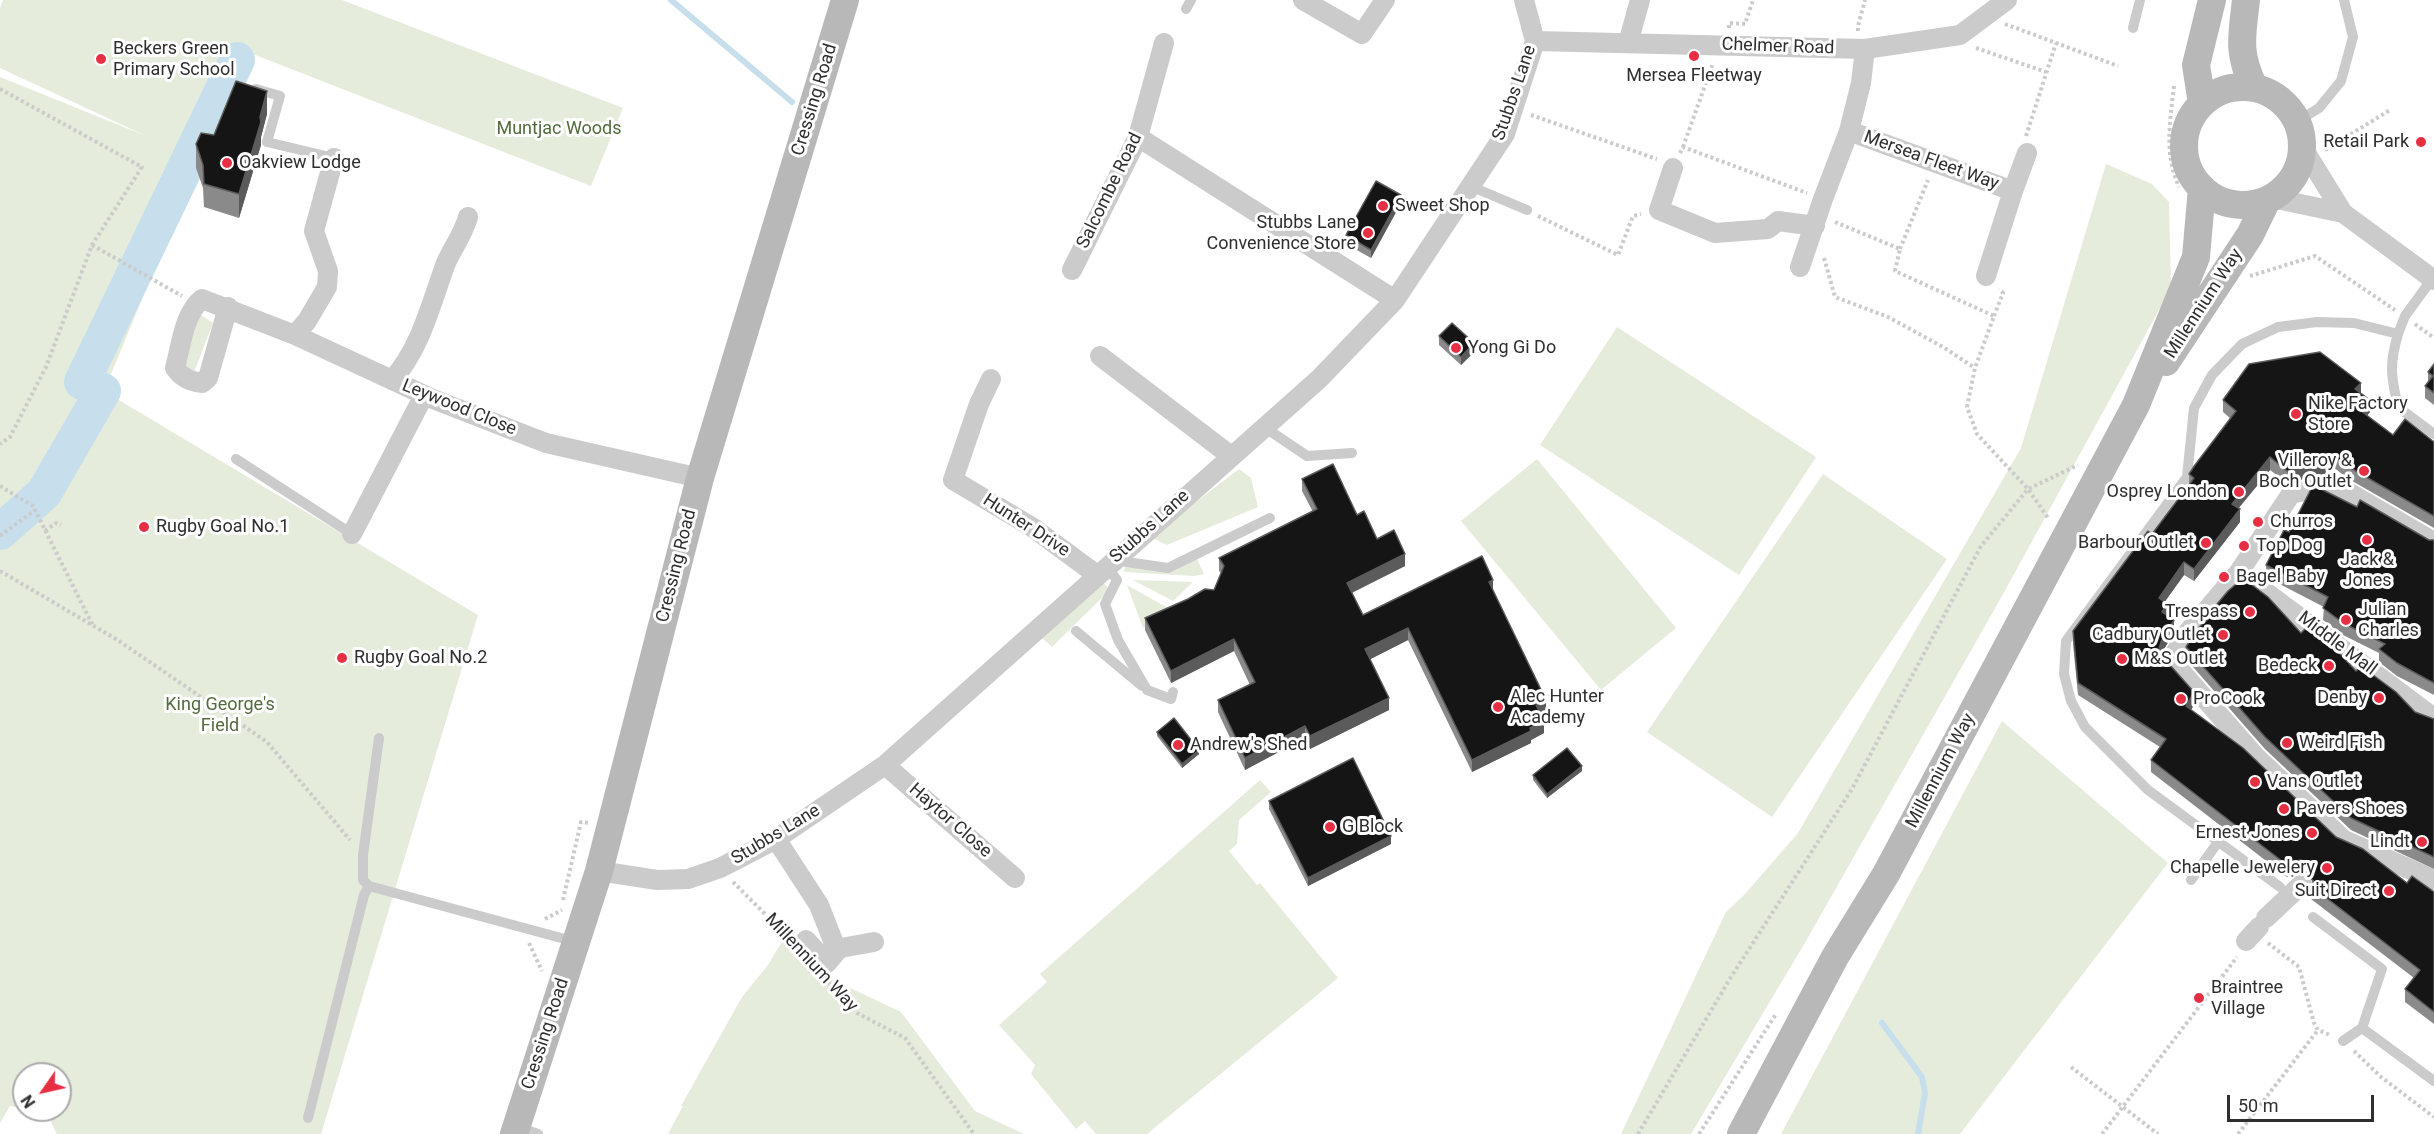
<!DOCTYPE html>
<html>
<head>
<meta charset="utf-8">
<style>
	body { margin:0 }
	#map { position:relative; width:2434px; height:1134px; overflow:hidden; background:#fff; font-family:Roboto,sans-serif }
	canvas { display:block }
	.north { position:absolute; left:12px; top:1062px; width:60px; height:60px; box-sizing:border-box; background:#fff; border:2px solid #ababab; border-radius:50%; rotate:236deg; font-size:16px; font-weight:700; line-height:24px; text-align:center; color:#2e2e2e }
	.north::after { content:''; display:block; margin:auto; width:21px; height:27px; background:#e72e43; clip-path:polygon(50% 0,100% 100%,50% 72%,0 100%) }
	.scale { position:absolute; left:2227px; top:1095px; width:147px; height:27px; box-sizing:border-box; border:3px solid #2e2e2e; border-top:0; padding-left:8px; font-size:18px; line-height:21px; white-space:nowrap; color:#2e2e2e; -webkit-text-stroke:4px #fff; paint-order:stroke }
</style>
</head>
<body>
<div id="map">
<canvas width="2434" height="1134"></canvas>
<div class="north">N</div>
<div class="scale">50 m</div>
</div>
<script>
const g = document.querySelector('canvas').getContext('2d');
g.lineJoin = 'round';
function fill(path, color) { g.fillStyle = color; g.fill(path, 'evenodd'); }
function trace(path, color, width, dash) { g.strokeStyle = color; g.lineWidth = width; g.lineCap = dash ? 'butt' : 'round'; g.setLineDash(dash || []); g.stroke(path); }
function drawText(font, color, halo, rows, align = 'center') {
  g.font = font + ' Roboto,sans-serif'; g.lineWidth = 6; g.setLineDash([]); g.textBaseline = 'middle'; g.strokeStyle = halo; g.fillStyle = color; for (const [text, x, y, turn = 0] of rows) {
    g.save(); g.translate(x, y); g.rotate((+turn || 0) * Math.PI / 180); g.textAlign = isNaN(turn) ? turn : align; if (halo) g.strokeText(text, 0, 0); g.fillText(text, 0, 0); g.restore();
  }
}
const green = new Path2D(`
	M3,0H342L623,108L591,186L245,51L104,391L478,615L321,1134H57L48,1116L26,1110H60V1074H24V1109L10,1106L0,1123V77L146,136L0,68V8Z
	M2106,164L2152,184L2169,202L2171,288L2002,596L1806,941L1691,1134H1621L1726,912L1745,894L1798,833L2021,448Z
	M198,313L213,323L193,375L182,368Z
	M1617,327L1816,457L1739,575L1540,445Z
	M1537,459L1676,628L1601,690L1461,521Z
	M1239,469L1251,478L1258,507L1167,545L1150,537Z
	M1823,474L1947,559L1772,817L1647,732Z
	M1196,557L1204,574L1194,576L1124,572L1125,567L1169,569Z
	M1133,580L1193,582L1173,601Z
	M1102,581L1110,590L1052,647L1038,634Z
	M1127,585L1168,608L1143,628Z
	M2002,721L2168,863L1960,1134H1781Z
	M1260,780L1271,792L1239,820L1237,844L1229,851L1257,885L1260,883L1338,978L1147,1134H1096L1085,1121L1076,1129L1031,1074L1035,1065L999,1025L1047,982L1040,974Z
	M786,935L821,974L901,1012L975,1111L1024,1134H668L683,1106H681L742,997L768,965Z`);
const stream = new Path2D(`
	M671,0L792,102
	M1882,1023L1922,1077L1925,1093L1918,1134`);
const river = new Path2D(`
	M0,532L44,493L103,391L82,382L237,60`);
const path = new Path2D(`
	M2005,24L2118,66
	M1729,28V23L1745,24L1753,0
	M1858,31V26L1865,0
	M1976,48L2046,72
	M2174,86C2170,121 2164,154 2179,187
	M0,89L142,167L92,245L46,367L10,437L0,444
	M1531,115L1657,159
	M2026,136L2056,43
	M1683,147L1713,63
	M2325,150L2390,110
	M1680,153L1683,147L1807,193
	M1538,216L1618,255L1633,216L1641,214
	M1835,222L1900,249L1895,271L1994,316L1975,368L1967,407L1977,434L2028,489L2048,518
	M92,245L182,296
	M1900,249L1928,180
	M1824,258L1835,297L1888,317L1943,347L1975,368
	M2250,276L2315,256L2395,310
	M1994,316L2003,293L1999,289
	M2415,324L2434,338
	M0,486L33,506L93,626
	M45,531L56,523L61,525
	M0,536L35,510
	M0,571L116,639L267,742L350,840
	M733,882L789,938
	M563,900L581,822L590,823
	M545,919L562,910
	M529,943L542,971
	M2268,943L2299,967L2314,1023L2318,1030L2330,1035
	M828,982L857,1013L905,1038L974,1134
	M2354,1051L2381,1077L2434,1117
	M2071,1067L2158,1134
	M1638,1134L1731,977L1852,789L1981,546L2028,489L2078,465
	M1699,1134L1776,1014
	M2102,1134L2237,957
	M2238,1134L2318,1030`);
const lane = new Path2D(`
	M1186,9L1191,0
	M2133,28L2140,0
	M256,89L280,96L267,142L334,158
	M2298,121L2319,108L2341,81L2353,37L2344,0
	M1470,186L1527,210
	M2398,334C2389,365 2391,376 2398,407L2434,434
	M1264,427L1307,456L1352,453
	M236,459L352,534
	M1113,560L1168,568L1270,518
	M1106,566L1117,580L1105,604L1118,640L1147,690L1171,699L1173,692
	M1076,631L1142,686
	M379,738L363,855V880L369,886L576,942
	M2191,880L2218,842
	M2280,887L2148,790L2085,727L2071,701L2064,674L2066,641L2187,477L2194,408L2212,375L2242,344L2278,327L2317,322L2354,323L2398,334L2405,316L2432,279
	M2313,917L2382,969L2362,1028L2434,1081
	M2343,1041L2362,1028
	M308,1118L364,895L369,886
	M518,1127L538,1134`);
const street = new Path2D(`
	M1303,0L1362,34L1385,0
	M1535,41L1865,49L1960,35L2007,0
	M1628,43L1640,0
	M1849,131L2013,191L2027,153
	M1138,137L1395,300
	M2303,148L2343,213L2434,280
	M1673,168L1659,210L1715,233L1768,229L1778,221L1815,226
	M2272,198L2343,213
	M1800,267L1823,199L1849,131L1861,83L1865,49
	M1072,270L1138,137L1164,43
	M1986,276L2013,191
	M228,307L208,378L202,383C190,381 182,378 175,368C181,346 184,313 202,299L295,335L433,399L546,443L700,478
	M295,335L307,321L327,287L328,271L314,231L334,158
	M1100,356L1231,456
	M991,379L979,404L953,480L1032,527L1097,575
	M392,380C421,348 431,303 446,263C453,247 463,235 468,217
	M352,534L424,395
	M2434,542L2334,484L2291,494L2239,572L2188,632L2171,660L2256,757L2344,840L2434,880
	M2239,572L2434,718
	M885,765L1015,878
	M776,839L819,905L837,951L827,963L806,940
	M599,871L657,880L688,879L720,868L776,839L885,765L1319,379L1395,300L1505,134L1535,41L1524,0
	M2266,918L2302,884
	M2246,941L2259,927
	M837,951L841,948L874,942`);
const secondary = new Path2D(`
	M2246,0C2242,36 2237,53 2254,87
	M2184 146a59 59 0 1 1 118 0a59 59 0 1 1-118 0Z
	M2202,103L2196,65L2212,0
	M2166,362L2250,235L2267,200
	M514,1134L599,871L700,478L845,0
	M1741,1134L1835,957L1886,874L2136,405L2196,257L2202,188`);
const wall = new Path2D(`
	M267,114L261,137V145L239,218L204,207L203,188L196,168V144L214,135Z
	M1401,203L1371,258L1346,244V235Z
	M1439,336L1474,352L1461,365L1439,345Z
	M2434,364V405L2425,398V386L2428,382V372Z
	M2361,393L2370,412L2367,415L2393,435L2434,442V528L2347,478L2332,466L2325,474L2287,483L2270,470L2238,509L2240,522L2194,581L2184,575L2164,602L2167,616L2174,633L2161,653L2194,705L2191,710L2336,837L2407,883L2434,892V1024L2405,1002V989L2414,978L2311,899L2312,878L2310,875L2300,872L2292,877L2289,874L2287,877L2151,772V760L2160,747L2078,695L2073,644V631L2152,534L2189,484V474L2231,419L2223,412V400Z
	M1302,479L1357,515L1377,539L1405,566L1352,593L1363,615L1493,591L1546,713L1541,715L1544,733L1531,740V743L1472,772L1408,640L1370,659L1389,710L1310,749L1305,738L1245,770L1218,712V700L1250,685L1234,651L1171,683L1145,630V618L1214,590L1221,573L1219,571V558L1313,512L1302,491Z
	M2357,507L2429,540H2434V695L2397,676L2379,662V653L2343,635L2323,620L2324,607L2266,577V565L2289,532Z
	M2217,604L2301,633L2415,712L2434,719V869L2351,830L2265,749L2186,659V647L2217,610Z
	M1157,732L1199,754L1182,768L1157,736Z
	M1582,771L1547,798L1533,780V775Z
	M1269,801L1391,844L1308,886L1269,809Z`);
const shadedWall = new Path2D(`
	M267,91V114L261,137V145L239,218V194Z
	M1401,195V203L1371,258V250Z
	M1474,343V352L1461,365V357Z
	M2361,383V395L2355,389Z
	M2370,400V412L2361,423V411Z
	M2332,454V466L2325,474L2287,483V471Z
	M2270,457V470L2232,516V504Z
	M2240,509V522L2194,581V569Z
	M1405,554V566L1347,595V583Z
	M2184,562V575L2159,610V598Z
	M1493,580V592L1489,582Z
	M2167,604V617L2162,612Z
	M2174,620V633L2161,654L2159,649L2161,642Z
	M1408,628V640L1365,662V649Z
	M1234,639V651L1171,683V671Z
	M2194,692V705L2186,718V706Z
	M1389,698V710L1310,749V736Z
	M1546,700V713L1536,717V705Z
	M1544,721V733L1531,740V743L1472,772V760Z
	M1305,726V738L1245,770V758Z
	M1199,750V754L1182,768V764Z
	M1582,766V771L1547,798V794Z
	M1391,836V844L1308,886V878Z
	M2300,860V872L2292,877V864Z
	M2289,862V874L2287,877V865Z`);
const building = new Path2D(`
	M236,81L267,91L260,117L261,122L239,194L204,184L203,165L196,144L201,133L214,135Z
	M1376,181L1401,195L1371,250L1346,235Z
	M1452,323L1474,343L1461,357L1439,336Z
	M2320,352L2361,383L2355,389L2370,400L2361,411L2393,435L2405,419L2434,442V516L2347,466L2332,454L2325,462L2287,471L2270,457L2232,504L2240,509L2194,569L2184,562L2159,598L2167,604L2162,612L2174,620L2161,642L2159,649L2162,656L2194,692L2186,706L2243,748L2336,837L2363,849L2407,883L2412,876L2434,892V1012L2405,989L2420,970L2311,886L2315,882L2311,879L2314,870L2310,863L2300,860L2292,864L2289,862L2287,865L2151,760L2166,739L2078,683L2073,631L2148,531L2152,534L2194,478L2189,474L2195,465L2236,411L2223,400L2249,364Z
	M2434,364V393L2425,386L2433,376L2428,372Z
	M1333,464L1357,515L1364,511L1377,539L1394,530L1405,554L1347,583L1363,615L1482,556L1493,580L1489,582L1546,700L1536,705L1544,721L1530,728L1531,731L1472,760L1408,628L1365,649L1389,698L1310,736L1305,726L1245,758L1218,700L1255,682L1234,639L1171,671L1145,618L1188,599L1205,589L1214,590L1224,566L1219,558L1317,509L1302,479Z
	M2319,488L2357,507L2360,500L2429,540H2434V683L2397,663L2379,649L2385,644L2343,623L2323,608L2328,597L2266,565L2284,530L2289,532L2311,489Z
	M2243,578L2268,597L2301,633L2308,626L2330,643L2356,671L2361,666L2396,692L2415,712L2434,719V857L2351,818L2265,737L2186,647L2197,629L2221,608L2217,604L2228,591Z
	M1174,718L1199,750L1182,764L1157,732Z
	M1567,748L1582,766L1547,794L1533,775Z
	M1353,758L1391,836L1308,878L1269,801Z`);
const markers = [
	[1694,56,6,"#e72e43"],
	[101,59,6,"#e72e43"],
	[2421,142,6,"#e72e43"],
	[227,163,6,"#e72e43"],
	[1383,206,6,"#e72e43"],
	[1368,233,6,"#e72e43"],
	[1456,348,6,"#e72e43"],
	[2296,414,6,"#e72e43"],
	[2364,471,6,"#e72e43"],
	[2239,492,6,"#e72e43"],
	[2258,522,6,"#e72e43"],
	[144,527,6,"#e72e43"],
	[2367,540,6,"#e72e43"],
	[2206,543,6,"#e72e43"],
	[2244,546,6,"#e72e43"],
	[2224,577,6,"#e72e43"],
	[2250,612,6,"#e72e43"],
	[2346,620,6,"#e72e43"],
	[2223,635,6,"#e72e43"],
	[342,658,6,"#e72e43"],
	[2122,659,6,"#e72e43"],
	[2329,666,6,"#e72e43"],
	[2379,698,6,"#e72e43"],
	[2181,699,6,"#e72e43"],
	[1498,707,6,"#e72e43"],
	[2287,743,6,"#e72e43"],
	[1178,745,6,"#e72e43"],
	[2255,782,6,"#e72e43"],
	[2284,809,6,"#e72e43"],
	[1330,827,6,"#e72e43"],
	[2312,833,6,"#e72e43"],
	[2422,842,6,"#e72e43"],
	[2327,868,6,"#e72e43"],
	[2389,891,6,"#e72e43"],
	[2199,998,6,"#e72e43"]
];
const streetNames = [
	["Chelmer Road",1778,47,2],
	["Stubbs Lane",1515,93,-71],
	["Cressing Road",815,100,-73],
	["Mersea Fleet Way",1931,161,20],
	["Salcombe Road",1110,191,-64],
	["Millennium Way",2204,304,-57],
	["Leywood Close",459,408,22],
	["Hunter Drive",1026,526,33],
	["Stubbs Lane",1150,527,-42],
	["Cressing Road",677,566,-76],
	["Middle Mall",2337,644,37],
	["Millennium Way",1941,771,-62],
	["Haytor Close",950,821,41],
	["Stubbs Lane",776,835,-31],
	["Millennium Way",811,963,47],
	["Cressing Road",546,1034,-72]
];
const poiNames = [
	["Beckers Green",113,49],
	["Primary School",113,70],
	["Mersea Fleetway",1694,76,"center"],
	["Retail Park",2409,142,"right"],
	["Oakview Lodge",239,163],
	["Sweet Shop",1395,206],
	["Stubbs Lane",1356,223,"right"],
	["Convenience Store",1356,244,"right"],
	["Yong Gi Do",1468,348],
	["Nike Factory",2308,404],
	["Store",2308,425],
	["Villeroy &",2352,461,"right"],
	["Boch Outlet",2352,482,"right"],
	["Osprey London",2227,492,"right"],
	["Churros",2270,522],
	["Rugby Goal No.1",156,527],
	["Barbour Outlet",2194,543,"right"],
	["Top Dog",2256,546],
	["Jack &",2367,560,"center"],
	["Jones",2367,581,"center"],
	["Bagel Baby",2236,577],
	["Julian",2358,610],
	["Charles",2358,631],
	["Trespass",2238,612,"right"],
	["Cadbury Outlet",2211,635,"right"],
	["Rugby Goal No.2",354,658],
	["M&S Outlet",2134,659],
	["Bedeck",2317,666,"right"],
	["Alec Hunter",1510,697],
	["Academy",1510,718],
	["Denby",2367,698,"right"],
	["ProCook",2193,699],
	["Weird Fish",2299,743],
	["Andrew's Shed",1190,745],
	["Vans Outlet",2267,782],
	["Pavers Shoes",2296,809],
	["G Block",1342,827],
	["Ernest Jones",2300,833,"right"],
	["Lindt",2410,842,"right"],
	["Chapelle Jewelery",2315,868,"right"],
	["Suit Direct",2377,891,"right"],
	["Braintree",2211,988],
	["Village",2211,1009]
];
const parkNames = [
	["Muntjac Woods",559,129],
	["King George's",220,705],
	["Field",220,726]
];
fill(green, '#e5ecdb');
trace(stream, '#c7dfec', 6);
trace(river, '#c7dfec', 36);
trace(path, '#cbcbcb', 4, [3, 3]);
trace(lane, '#cbcbcb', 10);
trace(street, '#cbcbcb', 20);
trace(secondary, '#b8b8b8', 28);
fill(wall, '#8a8a8a');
fill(shadedWall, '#5b5b5b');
fill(building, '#151515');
trace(building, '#5b5b5b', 1.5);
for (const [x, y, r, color] of markers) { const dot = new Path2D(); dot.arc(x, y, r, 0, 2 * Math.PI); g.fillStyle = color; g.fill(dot); trace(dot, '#fff', 2); }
drawText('18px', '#2e2e2e', '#fff', streetNames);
drawText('18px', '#2e2e2e', '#fff', poiNames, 'left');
drawText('18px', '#536a3b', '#fff', parkNames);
</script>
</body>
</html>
